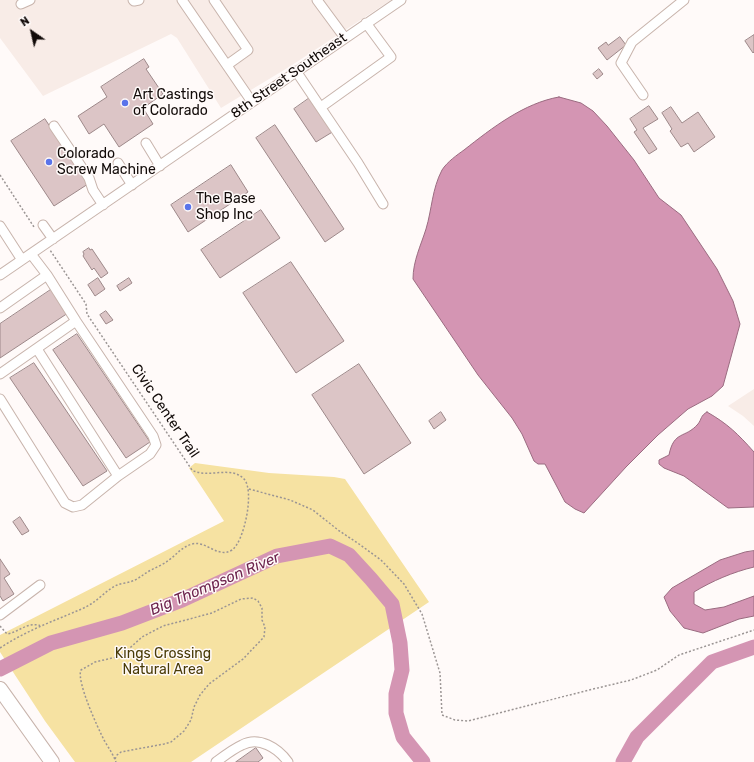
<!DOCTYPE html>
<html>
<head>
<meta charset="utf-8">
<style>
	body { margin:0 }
	#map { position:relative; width:754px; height:762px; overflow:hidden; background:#fffaf9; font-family:Rubik,sans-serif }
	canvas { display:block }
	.north { position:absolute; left:12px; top:12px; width:40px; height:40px; -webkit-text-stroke:3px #fffaf9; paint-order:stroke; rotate:326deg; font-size:11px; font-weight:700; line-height:16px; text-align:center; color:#110a08 }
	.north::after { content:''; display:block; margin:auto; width:14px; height:18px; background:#110a08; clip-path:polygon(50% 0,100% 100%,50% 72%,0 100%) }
</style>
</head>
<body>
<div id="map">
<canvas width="754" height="762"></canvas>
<div class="north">N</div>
</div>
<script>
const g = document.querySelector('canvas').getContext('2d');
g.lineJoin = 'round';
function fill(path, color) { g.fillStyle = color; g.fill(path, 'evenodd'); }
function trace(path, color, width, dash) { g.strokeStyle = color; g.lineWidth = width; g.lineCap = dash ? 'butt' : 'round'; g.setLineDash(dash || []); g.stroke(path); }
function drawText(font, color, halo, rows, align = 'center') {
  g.font = font + ' Rubik,sans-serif'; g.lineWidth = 3; g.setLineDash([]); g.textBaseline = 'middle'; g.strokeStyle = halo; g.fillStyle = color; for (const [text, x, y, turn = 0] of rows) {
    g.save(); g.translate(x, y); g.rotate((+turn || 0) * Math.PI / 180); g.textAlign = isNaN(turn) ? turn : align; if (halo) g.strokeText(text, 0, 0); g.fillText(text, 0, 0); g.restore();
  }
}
const built = new Path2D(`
	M0,0H391L289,67L221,108L177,38L171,34L43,96L0,38Z
	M754,389V426L743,416L728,406Z`);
const green = new Path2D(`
	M195,463L269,473L334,477L345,479L429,602L191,762H75L45,721L0,652V635L224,521L189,468Z`);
const water = new Path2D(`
	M559,97L581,103L593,111L607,126L634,160L659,198L681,215L717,269L733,301L740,324L723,386L712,396L688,409L658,435L626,467L584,513L575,509L565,502L545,464H538L534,461L522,434L512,418L478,375L413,279C413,261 421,245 426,229C432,209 432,189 442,170C447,162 457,155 464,150C492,128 524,103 559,97Z
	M707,412C728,424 738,434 754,452V507L728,508L684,476L664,468L659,464V460L669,455C674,430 685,439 698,424C702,419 700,416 707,412Z
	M754,551V567C733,572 712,581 694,592V604L705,610L724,607L754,596V616L739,619L703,633L684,628L670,611L664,597L672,588L720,560L745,552Z`);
const river = new Path2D(`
	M0,669L51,643L122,623L182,600L277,556L330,546L349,555L371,579L392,604L400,643L402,670L396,694V713L403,737L423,762
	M623,762L637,737L712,662L754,647`);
const building = new Path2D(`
	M754,35V52L753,53L745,41Z
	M620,37L626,45L607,60L598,48L606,42L608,45Z
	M144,59L149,67L146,69L163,94L143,108L153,124L119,147L104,124L89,134L78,116L107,97L101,87Z
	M599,69L603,74L597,79L593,74Z
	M311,97L334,131L316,142L294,109Z
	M649,106L658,119L643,128L657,149L649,154L634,132L637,130L630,119Z
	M671,107L682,123L698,112L715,137L694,152L688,143L681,147L670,131L672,129L662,113Z
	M45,119L88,184L54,206L11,141Z
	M275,125L344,229L325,242L256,138Z
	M231,165L248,192L188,232L171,205Z
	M261,210L280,238L220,278L201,250Z
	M89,248L90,250L92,249L108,273L101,278L94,268L92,270L83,256L84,254L83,252Z
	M291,262L344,341L296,373L243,293Z
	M98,278L105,289L95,296L88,285Z
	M129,278L132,283L120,291L117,286Z
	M52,289L68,313L0,358V324Z
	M106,311L113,320L106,324L100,315Z
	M77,334L150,442L126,458L53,350Z
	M34,363L107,471L83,486L10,378Z
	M359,364L411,443L364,474L312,395Z
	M441,412L446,420L434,429L429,421Z
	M20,517L29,531L22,535L13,522Z
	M0,559L10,574L4,578L14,594L3,601L0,596Z
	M256,748L263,758L258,762H236Z`);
const path = new Path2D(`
	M0,175L34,227
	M249,489L290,500L313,510L338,530L359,544L381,560L404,584L422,614L440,673L442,715L455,720L468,721L585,691L631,680L657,670L679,655L754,630
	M0,626L7,634C19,632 25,623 39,625L40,627
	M0,648C21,634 43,625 65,616C74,612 83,609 91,604C99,599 106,591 115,586C121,583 129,583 135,580C141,577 145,573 151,570C157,567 164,564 169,560C177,554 182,547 192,544C206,540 218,559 232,550C244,542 255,491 244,479C231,465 208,479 192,470L87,314L86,304L50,250
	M115,759L117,755L121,752L164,744L171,742L184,731L191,720L194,707L200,695L209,684L243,659L264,637L265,627L262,620V608L258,601L253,598L241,599L212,613L163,626L142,637L121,656L95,662L81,670C76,681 98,728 104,740C108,747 113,754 116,762`);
const minor = new Path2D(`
	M133,0L134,1L139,0
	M182,0L252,102
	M214,0L248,50L227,65
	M317,0L345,38
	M21,4L30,0
	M296,71L358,163L383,204
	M643,95L621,63L632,42L684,0
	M321,107L391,57L366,23
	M54,126L89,178L93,190L103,205
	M146,143L160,166
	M118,163L132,185
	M43,225L53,239
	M0,226L22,260
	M0,275L401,0
	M0,308L47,275
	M37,349L118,476
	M0,374L76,321
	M0,399L65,503L73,507L82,505L118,476L150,454L156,445L153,436L76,321L47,275L31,254
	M0,615L40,585
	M216,762C224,756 233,749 242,745C259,736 278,748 288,762`);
const highway = new Path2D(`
	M0,689L52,762`);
const markers = [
	[125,103,4,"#5a74ea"],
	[49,162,4,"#5a74ea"],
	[188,207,4,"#5a74ea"]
];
const streetNames = [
	["8th Street Southeast",289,76,-35],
	["Civic Center Trail",165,411,56]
];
const poiNames = [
	["Art Castings",133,95],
	["of Colorado",133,111],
	["Colorado",57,154],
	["Screw Machine",57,170],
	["The Base",196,199],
	["Shop Inc",196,215]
];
const parkNames = [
	["Kings Crossing",163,654],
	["Natural Area",163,670]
];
const waterNames = [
	["Big Thompson River",215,584,-23]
];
fill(built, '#f8ece7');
fill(green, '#f6e2a2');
fill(water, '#d495b3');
trace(water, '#9a6b80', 1);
trace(river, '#d495b3', 15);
fill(building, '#dcc5c6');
trace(building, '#9d8889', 1);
trace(minor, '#c8b4ac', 11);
trace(highway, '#c8b4ac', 16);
trace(path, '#9b9594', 1.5, [2, 2]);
trace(minor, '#fff', 9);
trace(highway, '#fff', 14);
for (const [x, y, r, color] of markers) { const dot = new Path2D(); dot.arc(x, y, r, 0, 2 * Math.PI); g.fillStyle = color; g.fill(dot); trace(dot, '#fffaf9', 1.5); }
drawText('14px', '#110a08', '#fffaf9', streetNames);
drawText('14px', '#110a08', '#fffaf9', poiNames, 'left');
drawText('14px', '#493b07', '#fffaf9', parkNames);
drawText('italic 15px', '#6d244e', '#fffaf9', waterNames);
</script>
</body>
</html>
